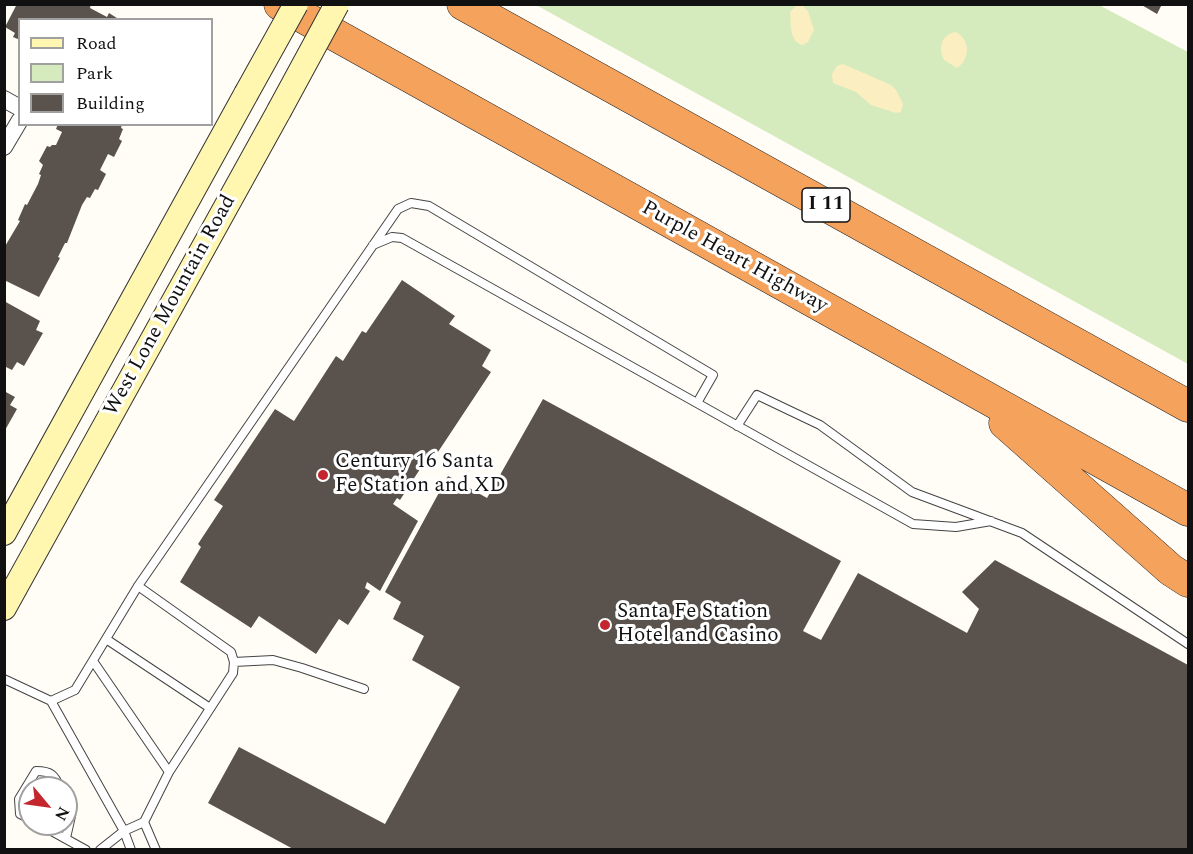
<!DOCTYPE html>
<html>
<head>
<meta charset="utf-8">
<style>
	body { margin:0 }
	#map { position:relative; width:1193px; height:854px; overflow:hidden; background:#fffdf5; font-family:Spectral,serif }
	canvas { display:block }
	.frame { position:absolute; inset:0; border:6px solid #111; pointer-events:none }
	.legend { position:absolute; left:18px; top:18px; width:195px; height:108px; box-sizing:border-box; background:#fff; border:2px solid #a0a0a0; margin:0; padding:8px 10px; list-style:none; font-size:18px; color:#111 }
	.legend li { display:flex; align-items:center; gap:12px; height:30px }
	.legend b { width:30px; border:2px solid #a0a0a0 }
	.north { position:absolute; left:18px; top:776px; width:60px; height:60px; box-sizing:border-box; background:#fff; border:2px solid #a0a0a0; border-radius:50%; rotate:119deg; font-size:16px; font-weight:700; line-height:24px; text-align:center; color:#111 }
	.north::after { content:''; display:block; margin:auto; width:21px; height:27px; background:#c4262e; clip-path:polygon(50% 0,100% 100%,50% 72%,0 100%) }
</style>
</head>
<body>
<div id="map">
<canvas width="1193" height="854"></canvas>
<div class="frame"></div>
<ul class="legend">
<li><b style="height:8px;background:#fff6b0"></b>Road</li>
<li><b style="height:16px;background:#d5ebbd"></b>Park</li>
<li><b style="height:16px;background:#5a524d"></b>Building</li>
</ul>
<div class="north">N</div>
</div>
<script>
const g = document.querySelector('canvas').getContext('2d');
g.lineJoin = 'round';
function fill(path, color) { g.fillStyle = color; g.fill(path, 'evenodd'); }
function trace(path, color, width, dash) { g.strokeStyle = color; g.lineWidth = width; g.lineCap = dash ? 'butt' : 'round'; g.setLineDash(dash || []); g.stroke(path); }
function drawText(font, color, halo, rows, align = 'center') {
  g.font = font + ' Spectral,serif'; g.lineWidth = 6; g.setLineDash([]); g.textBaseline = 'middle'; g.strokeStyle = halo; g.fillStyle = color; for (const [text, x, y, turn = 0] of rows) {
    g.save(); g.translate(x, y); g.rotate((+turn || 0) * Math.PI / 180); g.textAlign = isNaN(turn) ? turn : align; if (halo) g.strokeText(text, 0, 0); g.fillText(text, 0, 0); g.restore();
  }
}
const green = new Path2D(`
	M536,5H1099L1188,52V364Z`);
const sand = new Path2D(`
	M797,5H802L808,11L814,30L808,42L802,45C789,40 791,25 790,12Z
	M956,32C971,40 970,60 957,68L944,60C938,48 941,34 956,32Z
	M843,64L891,85L896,90L903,104L901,112L896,113L871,105L856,92L833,83L832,74L837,66Z`);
const building = new Path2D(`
	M17,4H91L90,8L107,17L109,13L120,20H20V40L13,37L15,33L5,27Z
	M1140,4H1162L1157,14Z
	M58,124H122L121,128L123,129L119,139L122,141L114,157L108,154L100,170L106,174L98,190L95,189L90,198L87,197L82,205L67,243H65L58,257L60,258L39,297L4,280V254L6,251L4,248L20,221L18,220L25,204L27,205L38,184L41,175L39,174L43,165L39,161L47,146L50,147L52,145H56L62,132L56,129Z
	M402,280L455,316L449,324L491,350L482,366L491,372L438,452L433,449L400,500L397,498L393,504L418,521L380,591L367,582L365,588L370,591L348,625L339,619L316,654L259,616L251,628L180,582L201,547L198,544L223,506L214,500L275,409L294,421L336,356L343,361L362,331L366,333Z
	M4,301L40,321L36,330L43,333L24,366L17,362L12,370L4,366Z
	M4,391L15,397L10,405L17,409L4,432Z
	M543,399L841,561L803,631L821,640L858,573L967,633L979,609L962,592L995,560L1188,665V850H295L208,803L239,747L385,824L460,687L412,660L424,636L393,619L401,602L385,592L448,476L487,498Z`);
const service = new Path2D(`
	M373,245L392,237L402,238L913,524L956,527L991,521
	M737,426L757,395L820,425L912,492L1022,533L1188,644
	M106,639L210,708
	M93,661L169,772
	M234,662L273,660L302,668L364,689
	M4,679L51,701L75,690L138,586L398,209L411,203L429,206L713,375L697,403
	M51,701L124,831L144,822L169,772L233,673L234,662L231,652L138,586
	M30,819L20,814L19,799L36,771C51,771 55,775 60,788
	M144,822L156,850
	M39,824L86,850
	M66,838L71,816L66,804
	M100,850L124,831L131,850`);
const minor = new Path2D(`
	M4,99L20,108
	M4,147L20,120`);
const secondary = new Path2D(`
	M4,533L246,94
	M4,608L279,111`);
const motorway = new Path2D(`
	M280,4L1188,510
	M463,4L1188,406
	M1005,423L1171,570L1188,581`);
const secondaryBridge = new Path2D(`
	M246,94L296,4
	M279,111L337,4`);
const markers = [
	[323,475,6,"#c4262e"],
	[605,625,6,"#c4262e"]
];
const shields = [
	[826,205,48]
];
const shieldNames = [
	["I 11",826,205]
];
const streetNames = [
	["Purple Heart Highway",734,258,29],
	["West Lone Mountain Road",171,306,-61]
];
const poiNames = [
	["Century 16 Santa",335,463],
	["Fe Station and XD",335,487],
	["Santa Fe Station",617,613],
	["Hotel and Casino",617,637]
];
fill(green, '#d5ebbd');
fill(sand, '#fbeec1');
fill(building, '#5a524d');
trace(service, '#444', 10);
trace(minor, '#444', 18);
trace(secondary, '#333', 26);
trace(motorway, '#222', 33);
trace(service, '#fff', 8);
trace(minor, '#fff', 16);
trace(secondary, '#fff6b0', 24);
trace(motorway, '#f5a25d', 32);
trace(secondaryBridge, '#333', 26, []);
trace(secondaryBridge, '#fff6b0', 24);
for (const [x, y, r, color] of markers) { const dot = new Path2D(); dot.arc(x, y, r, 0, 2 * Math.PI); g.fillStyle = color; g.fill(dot); trace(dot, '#fff', 2); }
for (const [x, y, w] of shields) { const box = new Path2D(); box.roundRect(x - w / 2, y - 17, w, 34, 4.5); g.fillStyle = '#fff'; g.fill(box); trace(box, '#111', 1.5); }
drawText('bold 20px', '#111', null, shieldNames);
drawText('21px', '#111', '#fff', streetNames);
drawText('21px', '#111', '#fff', poiNames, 'left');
</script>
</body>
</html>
